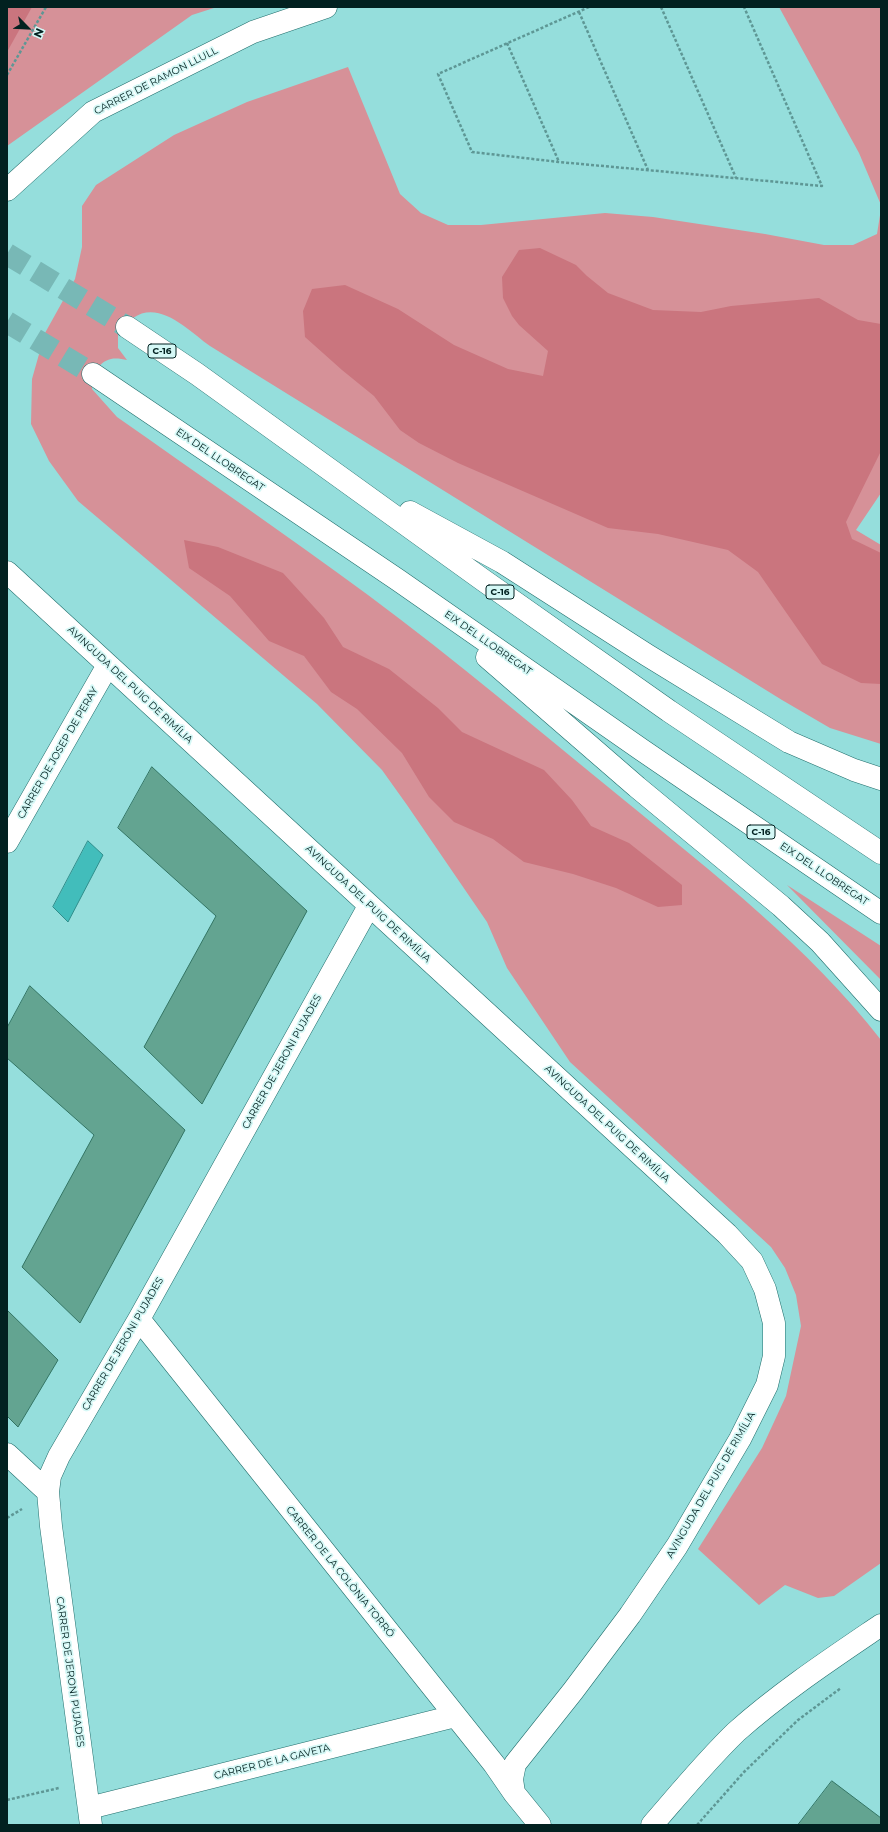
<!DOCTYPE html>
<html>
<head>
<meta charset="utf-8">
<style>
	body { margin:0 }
	#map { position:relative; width:888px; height:1832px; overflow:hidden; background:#95dedc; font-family:Montserrat,sans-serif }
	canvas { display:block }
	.frame { position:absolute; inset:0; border:8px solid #022120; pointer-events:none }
	.north { position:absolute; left:8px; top:8px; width:40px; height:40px; -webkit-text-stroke:3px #d5f8f6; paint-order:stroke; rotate:114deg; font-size:11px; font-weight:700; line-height:16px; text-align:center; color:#022120 }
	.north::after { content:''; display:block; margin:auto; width:14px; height:18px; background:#022120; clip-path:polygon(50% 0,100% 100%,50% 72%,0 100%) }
</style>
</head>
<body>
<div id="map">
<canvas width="888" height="1832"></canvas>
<div class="frame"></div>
<div class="north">N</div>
</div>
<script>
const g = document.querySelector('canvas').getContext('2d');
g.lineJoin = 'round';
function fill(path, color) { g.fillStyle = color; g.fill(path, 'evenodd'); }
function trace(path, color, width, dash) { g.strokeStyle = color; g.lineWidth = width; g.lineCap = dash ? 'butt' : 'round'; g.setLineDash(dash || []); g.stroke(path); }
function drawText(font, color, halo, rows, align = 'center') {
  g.font = font + ' Montserrat,sans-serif'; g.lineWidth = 3.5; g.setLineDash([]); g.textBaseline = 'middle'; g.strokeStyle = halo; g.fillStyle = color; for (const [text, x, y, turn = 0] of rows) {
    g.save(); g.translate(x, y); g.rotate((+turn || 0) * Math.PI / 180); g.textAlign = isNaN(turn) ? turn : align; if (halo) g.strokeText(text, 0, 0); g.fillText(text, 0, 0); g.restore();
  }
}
const green = new Path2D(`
	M7,7H217L192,15L7,146Z
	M779,7H881V205L859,153Z
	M348,67L400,194L421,213L448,225H481L605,213L653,217L765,234L824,245H853L877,234L881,209V493L856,530L881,545V744L830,728L782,700L210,346C190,332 160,299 133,318C128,322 123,328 118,333V348L127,360C122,359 116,358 111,359C97,362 93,377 92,389L117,417C201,476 285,534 368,595C456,660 539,731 624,800C714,874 809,947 881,1040V1563L834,1596L818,1598L785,1585L759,1605L698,1549L762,1448L786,1396L801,1326L796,1295L785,1268L771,1247L570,1062L507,968L487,922L407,805L382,770L317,704L78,501L49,461L31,424L32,379L45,333L75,279L82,247V206L96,185L174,135L247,102Z
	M787,885L881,946V980Z`);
const forest = new Path2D(`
	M7,7H32L7,52Z
	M540,248L576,265L587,276L608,293L653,310L701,312L731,306L819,298L858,320L881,324V451L846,522L852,539L881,553V684L861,683L822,664L758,572L728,550L658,534L608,528L458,463L419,443L400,430L374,396L342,370L305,337L303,311L312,289L345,285L398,309L454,345L508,369L543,376L548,351L519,325L512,316L503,298L502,277L519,250Z
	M184,540L218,547L283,573L324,618L343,647L389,669L438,708L462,732L544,770L572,800L591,826L629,843L682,885V905L658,907L616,888L573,874L524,862L493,839L454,822L429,797L402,753L357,709L331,692L304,656L269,641L230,596L189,568Z`);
const water = new Path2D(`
	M88,841L103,855L68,922L53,907Z`);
const building = new Path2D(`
	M152,767L307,911L202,1104L144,1047L216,916L118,828Z
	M30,986L185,1130L80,1323L22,1267L94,1135L7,1058V1028Z
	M7,1310L58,1360L18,1427L7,1416Z
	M832,1781L881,1818V1825H798Z`);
const highwayTunnel = new Path2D(`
	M7,254L127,327
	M7,322L93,374`);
const path = new Path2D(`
	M589,7L438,74L472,152L559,162L822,186L744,7
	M661,7L736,178
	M579,12L648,170
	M507,43L559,162
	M7,75L46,7
	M7,1518L22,1509
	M7,1800L59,1788
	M697,1825L744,1772L798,1720L841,1688`);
const minor = new Path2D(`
	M7,190L93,112L253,32L326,7
	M7,572L727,1234L752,1261L765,1289L774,1323V1356L767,1385L740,1439L677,1546L630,1615L573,1691L515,1764L512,1779L514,1793
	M7,842L108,665
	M139,1319L494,1764L514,1793L540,1825
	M7,1454L48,1492
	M89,1808L455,1716
	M91,1825L51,1526L48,1492L50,1476L59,1456L139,1319L369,906`);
const major = new Path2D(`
	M652,1825C679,1794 706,1761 736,1732C781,1692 831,1659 881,1625`);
const highway = new Path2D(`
	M127,327L197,374L483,580L669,711L881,853
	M93,374L398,580L642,750L881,913
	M410,512L502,562L647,655L789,742L854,770L881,779
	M487,657L637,787L781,906L820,942L881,1010`);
const shields = [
	[162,351,28],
	[500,592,28],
	[761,832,28]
];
const shieldNames = [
	["C-16",162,351],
	["C-16",500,592],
	["C-16",761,832]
];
const streetNames = [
	["CARRER DE RAMON LLULL",156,81,-27],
	["EIX DEL LLOBREGAT",220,460,34],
	["EIX DEL LLOBREGAT",488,643,35],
	["AVINGUDA DEL PUIG DE RIMÍLIA",130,685,43],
	["CARRER DE JOSEP DE PERAY",58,753,-60],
	["EIX DEL LLOBREGAT",824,874,34],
	["AVINGUDA DEL PUIG DE RIMÍLIA",368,904,43],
	["CARRER DE JERONI PUJADES",282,1062,-61],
	["AVINGUDA DEL PUIG DE RIMÍLIA",607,1124,43],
	["CARRER DE JERONI PUJADES",123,1344,-60],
	["AVINGUDA DEL PUIG DE RIMÍLIA",711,1485,-60],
	["CARRER DE LA COLÒNIA TORRÓ",340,1572,51],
	["CARRER DE JERONI PUJADES",70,1672,82],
	["CARRER DE LA GAVETA",272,1762,-14]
];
fill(green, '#d69198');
fill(forest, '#ca757e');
fill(water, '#42bdbb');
trace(water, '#2f8e8c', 1);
fill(building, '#63a491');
trace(building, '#337463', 1);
trace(highwayTunnel, '#78b8b6', 22, [22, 11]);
trace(minor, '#216e6c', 23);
trace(major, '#216e6c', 23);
trace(highway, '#216e6c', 23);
trace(path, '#5e9795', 2.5, [3, 2]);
trace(minor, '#fff', 22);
trace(major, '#fff', 22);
trace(highway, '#fff', 22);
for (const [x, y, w] of shields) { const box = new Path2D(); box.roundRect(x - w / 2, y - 7, w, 14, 3); g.fillStyle = '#d5f8f6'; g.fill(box); trace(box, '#022120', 1); }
drawText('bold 9px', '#022120', null, shieldNames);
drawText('10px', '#022120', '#d5f8f6', streetNames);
</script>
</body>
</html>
